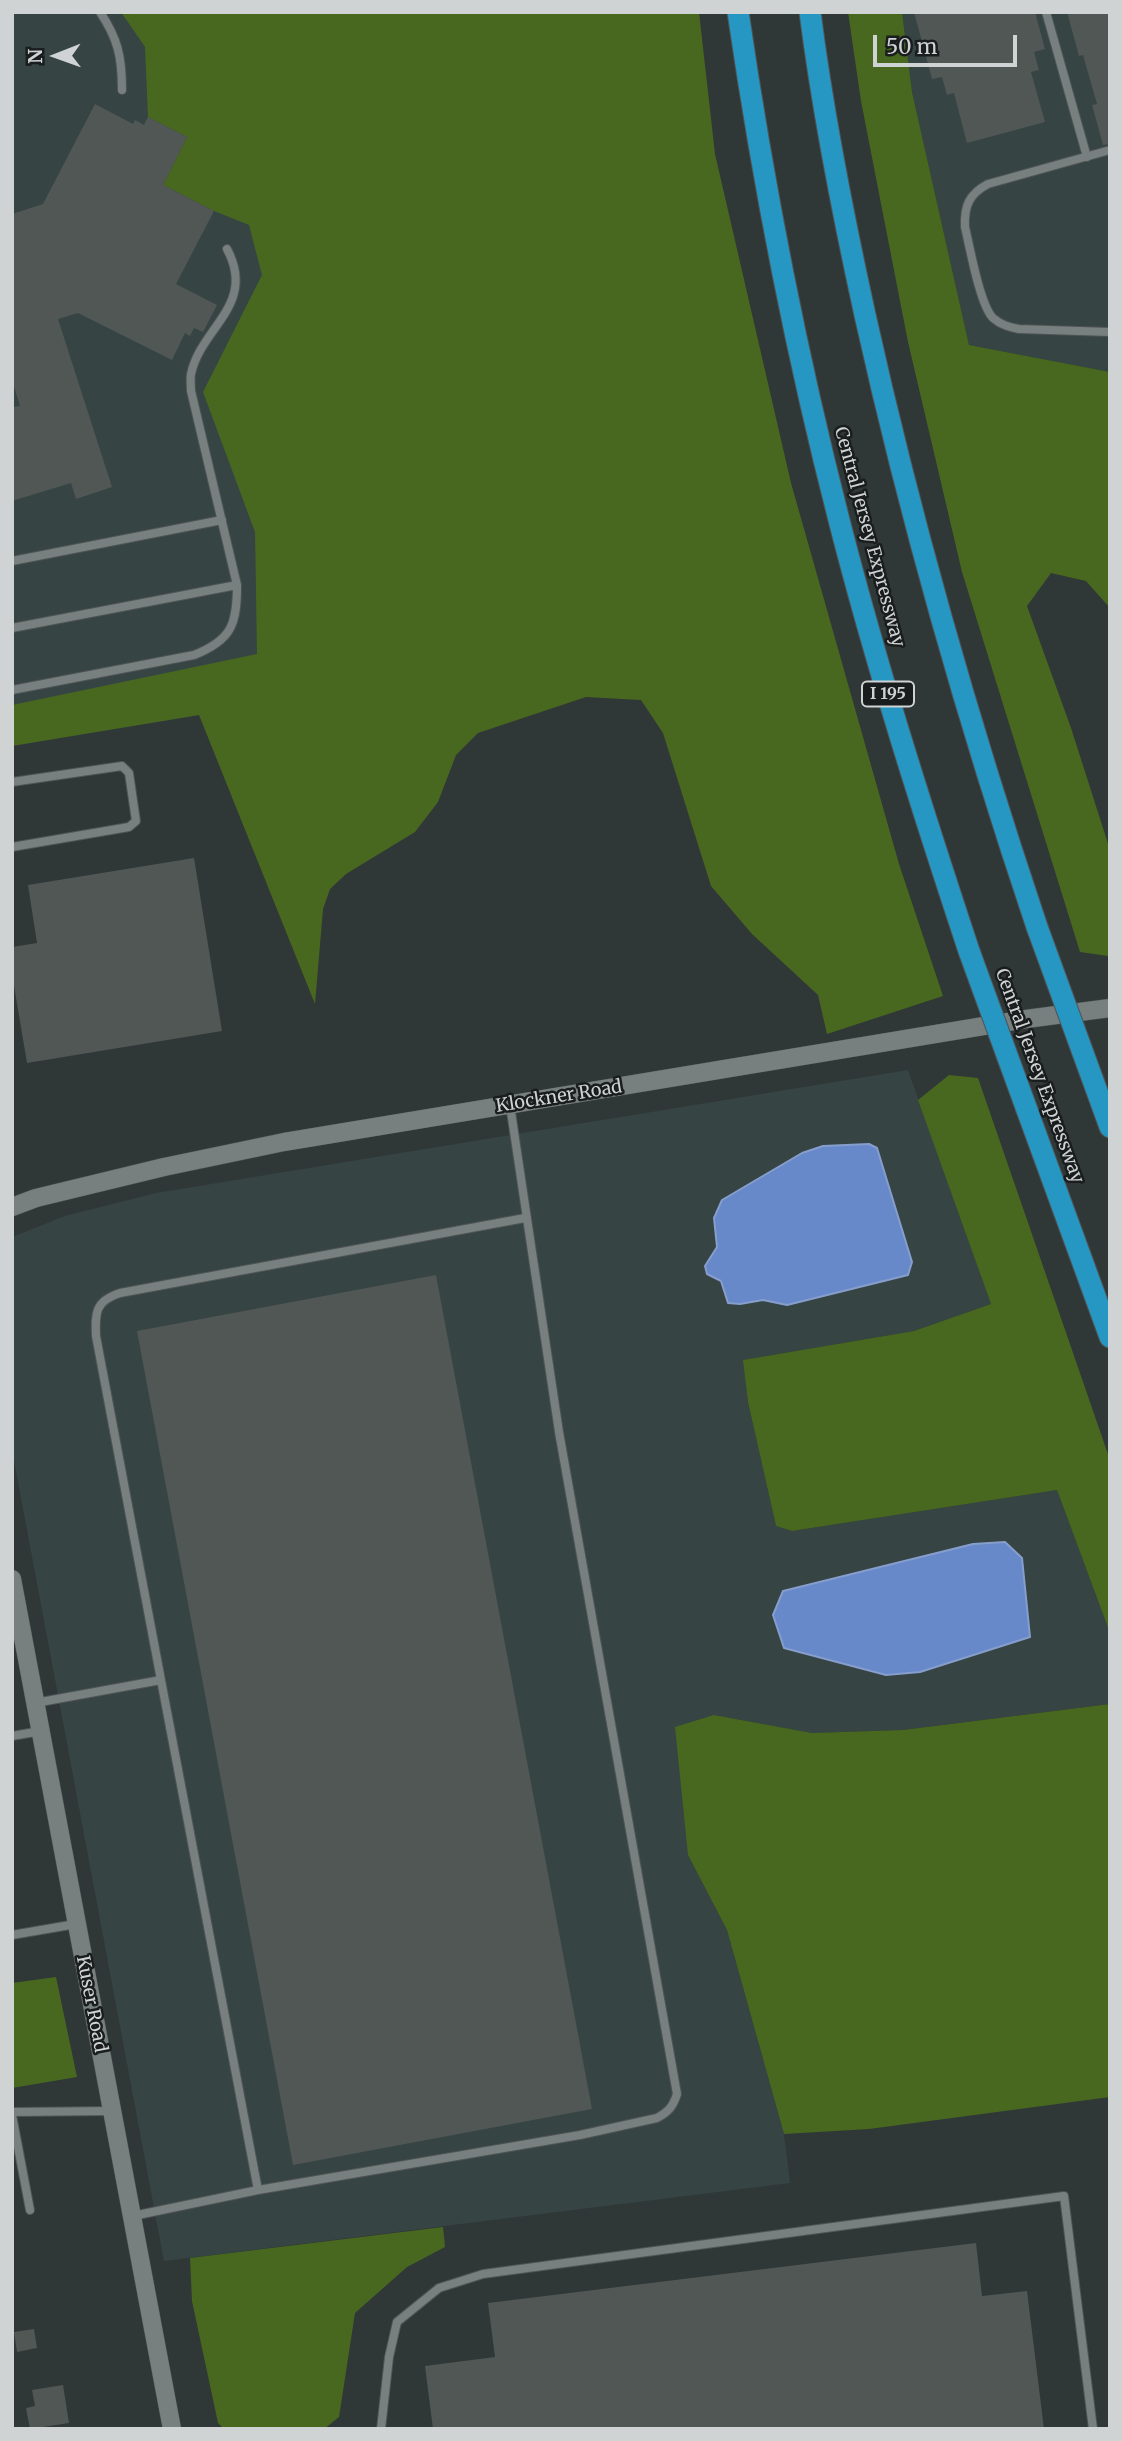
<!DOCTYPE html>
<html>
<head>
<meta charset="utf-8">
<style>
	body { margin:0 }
	#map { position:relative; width:1122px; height:2441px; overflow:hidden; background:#303737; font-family:Merriweather,serif }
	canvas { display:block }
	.frame { position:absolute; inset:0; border:14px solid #cfd3d3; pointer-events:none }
	.north { position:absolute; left:21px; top:21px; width:70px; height:70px; -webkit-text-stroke:5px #1a1d1d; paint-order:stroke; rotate:269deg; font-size:19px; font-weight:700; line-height:28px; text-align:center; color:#cfd3d3 }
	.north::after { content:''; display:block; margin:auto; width:24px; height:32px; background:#cfd3d3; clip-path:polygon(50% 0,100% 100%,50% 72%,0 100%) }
	.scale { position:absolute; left:873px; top:35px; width:144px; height:32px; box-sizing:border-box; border:4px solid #cfd3d3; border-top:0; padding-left:9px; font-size:21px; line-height:24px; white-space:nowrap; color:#cfd3d3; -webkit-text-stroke:5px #1a1d1d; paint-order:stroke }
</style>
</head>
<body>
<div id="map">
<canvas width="1122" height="2441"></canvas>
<div class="frame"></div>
<div class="north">N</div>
<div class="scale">50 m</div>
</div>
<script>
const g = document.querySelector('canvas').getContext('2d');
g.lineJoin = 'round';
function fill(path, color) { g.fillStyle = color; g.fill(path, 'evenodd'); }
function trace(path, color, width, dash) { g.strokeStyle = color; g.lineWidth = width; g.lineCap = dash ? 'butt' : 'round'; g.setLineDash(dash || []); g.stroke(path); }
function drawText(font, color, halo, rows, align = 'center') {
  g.font = font + ' Merriweather,serif'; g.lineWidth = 5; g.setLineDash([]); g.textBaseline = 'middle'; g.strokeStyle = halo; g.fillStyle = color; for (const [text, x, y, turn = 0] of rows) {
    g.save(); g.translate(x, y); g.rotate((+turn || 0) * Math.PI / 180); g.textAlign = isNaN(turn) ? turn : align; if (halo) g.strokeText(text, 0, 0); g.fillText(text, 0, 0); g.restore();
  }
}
const built = new Path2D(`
	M12,12H433L309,697L12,746Z
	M902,12H1110V372L969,345L912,92Z
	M908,1070L991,1304L914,1331L744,1360L748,1402L776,1526L792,1531L1057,1490L1110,1633V1704L903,1730L812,1733L714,1715L688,1855L727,1930L784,2134L790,2183L164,2261L12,1450V1237L65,1216L156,1193Z`);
const green = new Path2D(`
	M121,12H699L715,154L791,483L899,864L943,996L827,1034L818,995L752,934L711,886L663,733L641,700L586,697L478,733L456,755L438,802L415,832L346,874L330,889L323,909L315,1004L199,715L12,746V705L257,654L255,532L203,392L262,275L249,225L214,211L163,185L187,137L148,117L145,47Z
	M848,12H902L912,92L969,345L1110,372V608L1086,581L1051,573L1027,606L1071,728L1110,850L1108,956L1080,952L962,572L908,342L861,101Z
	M949,1075L978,1078L1110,1460V1633L1057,1490L792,1531L776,1526L748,1402L743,1360L914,1331L991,1304L918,1100Z
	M1110,1704V2097L869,2129L784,2134L727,1930L688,1855L675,1727L714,1715L812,1733L903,1730Z
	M56,1977L77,2077L12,2088V1983Z
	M443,2227L445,2247L407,2267L355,2313L339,2417L324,2429H224L218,2423L192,2301L190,2258Z`);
const water = new Path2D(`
	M869,1144L877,1148L912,1262L908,1275L787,1305L763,1300L740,1304L728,1303L721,1281L707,1274L705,1266L717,1247L714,1218L722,1200L802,1153L823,1146Z
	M1005,1542L1022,1558L1030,1637L920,1672L886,1675L784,1648L773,1615L783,1591L973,1544Z`);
const building = new Path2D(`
	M914,12H1035L1045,49L1034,52L1039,70L1031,72L1045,122L967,143L954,93L947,95L942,77L932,79Z
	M1067,12H1110V144L1103,145L1092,105L1097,104L1083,55L1079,56Z
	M95,104L133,124L135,120L144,125L148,117L187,137L163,185L214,211L176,284L217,305L203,332L194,328L190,336L185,333L172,360L78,313L58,319L112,487L76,499L71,483L12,501V407L20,406L12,380V214L43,204Z
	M194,858L222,1031L27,1063L12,974V947L37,943L28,885Z
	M436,1275L592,2109L293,2165L137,1331Z
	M976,2243L982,2296L1027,2291L1044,2429H433L425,2366L495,2357L488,2303Z
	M34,2329L37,2348L17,2352L14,2332Z
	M63,2385L69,2423L30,2429L26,2408L35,2406L32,2390Z`);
const service = new Path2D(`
	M100,12C118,39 122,57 122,90
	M1046,12L1087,157
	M1110,150L988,184C969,194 964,206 965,227C970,248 980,305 993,318C1001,325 1009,327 1019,329L1110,332
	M12,561L222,520
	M12,628L237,585
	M12,690L194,655C232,640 237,624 237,585L191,391C191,386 190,379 191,374C201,327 257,305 227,249
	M12,782L122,766L129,773L136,821L129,827L12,847
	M161,1680L96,1336C95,1313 95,1301 120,1293L525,1218
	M35,1703L161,1680L258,2190L133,2216
	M12,1736L41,1731
	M12,1935L76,1924
	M12,2112L112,2111
	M12,2115L30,2210
	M258,2190L580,2135L657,2118C668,2112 673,2107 677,2094L559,1432L510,1105
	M381,2429L389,2357L397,2322L439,2288L483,2274L1064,2196L1093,2429`);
const tertiary = new Path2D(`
	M12,1579L172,2429`);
const secondary = new Path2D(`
	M12,1207L36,1198L164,1167L284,1142L1026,1019L1110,1008`);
const motorway = new Path2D(`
	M738,12C763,183 796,353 839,520C876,665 922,809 969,951
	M810,12C823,114 843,215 865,315C911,522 969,725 1037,927
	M1102,1105L1110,1127
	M1027,1110L1110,1337`);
const motorwayBridge = new Path2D(`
	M1037,927L1102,1105
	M969,951L1027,1110`);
const shields = [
	[888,694,52]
];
const shieldNames = [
	["I 195",888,694]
];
const streetNames = [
	["Central Jersey Expressway",869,537,75],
	["Central Jersey Expressway",1039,1076,70],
	["Klockner Road",559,1097,-9],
	["Kuser Road",91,2004,79]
];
fill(built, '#364444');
fill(green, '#486820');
fill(water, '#6788c9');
trace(water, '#869ecc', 2);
fill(building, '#515754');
trace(service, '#4f5454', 10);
trace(tertiary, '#4f5454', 19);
trace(secondary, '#4f5454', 19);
trace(motorway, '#4f5454', 23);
trace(service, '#787f7f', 8);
trace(tertiary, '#787f7f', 18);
trace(secondary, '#787f7f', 18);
trace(motorway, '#2696c2', 21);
trace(motorwayBridge, '#4f5454', 23, []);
trace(motorwayBridge, '#2696c2', 21);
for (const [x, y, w] of shields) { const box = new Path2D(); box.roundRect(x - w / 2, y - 12.5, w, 25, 5); g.fillStyle = '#1a1d1d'; g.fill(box); trace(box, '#cfd3d3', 2); }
drawText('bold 16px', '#cfd3d3', null, shieldNames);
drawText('18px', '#cfd3d3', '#1a1d1d', streetNames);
</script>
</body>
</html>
